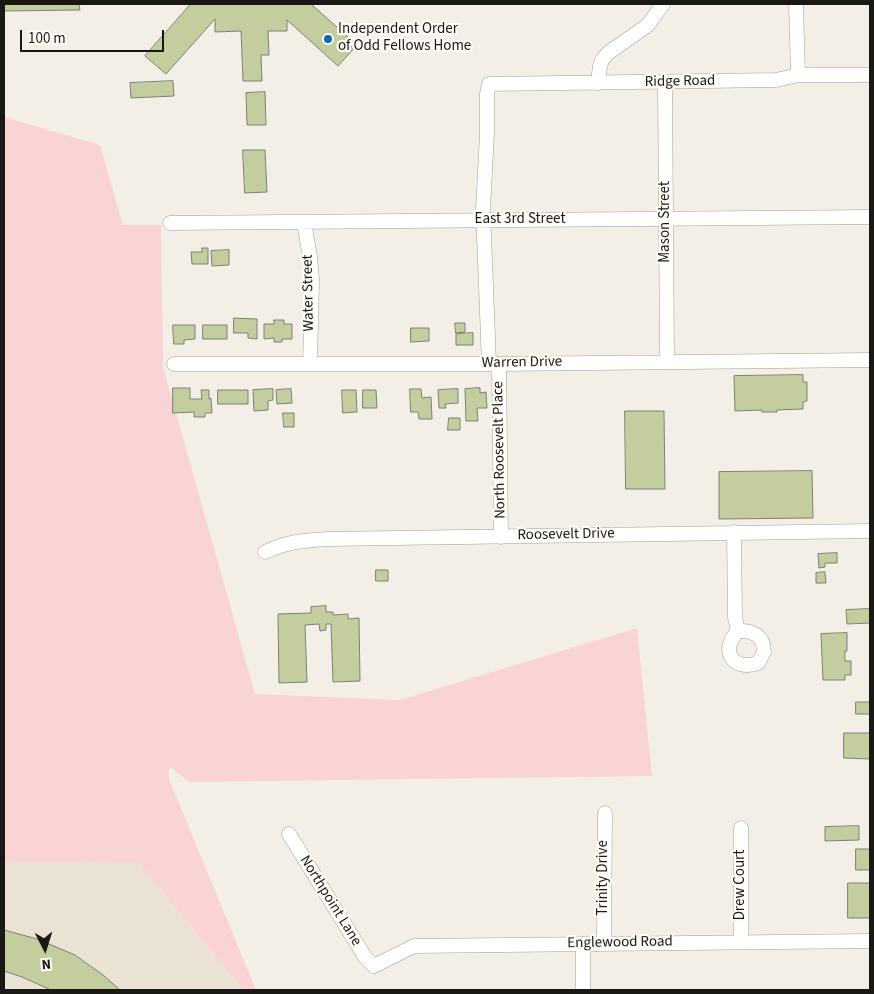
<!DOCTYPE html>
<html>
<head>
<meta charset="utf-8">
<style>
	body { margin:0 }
	#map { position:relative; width:874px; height:994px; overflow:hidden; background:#f3efe6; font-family:"Source Sans 3",sans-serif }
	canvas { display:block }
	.frame { position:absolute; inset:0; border:5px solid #1a1815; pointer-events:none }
	.north { position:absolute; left:20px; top:924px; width:50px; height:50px; -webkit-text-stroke:4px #fffcf7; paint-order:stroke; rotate:175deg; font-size:14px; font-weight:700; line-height:20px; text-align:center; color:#1a1815 }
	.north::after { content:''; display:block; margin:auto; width:18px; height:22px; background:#1a1815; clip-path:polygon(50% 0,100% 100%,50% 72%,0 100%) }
	.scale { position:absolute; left:20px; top:30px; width:144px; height:22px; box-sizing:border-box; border:2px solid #1a1815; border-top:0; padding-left:6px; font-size:15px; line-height:18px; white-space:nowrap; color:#1a1815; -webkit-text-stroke:4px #fffcf7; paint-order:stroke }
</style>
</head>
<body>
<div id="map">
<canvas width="874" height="994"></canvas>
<div class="frame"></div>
<div class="north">N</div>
<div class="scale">100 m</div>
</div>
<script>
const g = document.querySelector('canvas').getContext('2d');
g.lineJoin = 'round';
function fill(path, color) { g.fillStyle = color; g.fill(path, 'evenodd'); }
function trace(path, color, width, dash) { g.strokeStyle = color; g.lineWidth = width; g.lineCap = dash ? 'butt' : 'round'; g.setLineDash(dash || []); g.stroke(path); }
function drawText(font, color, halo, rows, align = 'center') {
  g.font = font + ' "Source Sans 3",sans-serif'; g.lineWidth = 4.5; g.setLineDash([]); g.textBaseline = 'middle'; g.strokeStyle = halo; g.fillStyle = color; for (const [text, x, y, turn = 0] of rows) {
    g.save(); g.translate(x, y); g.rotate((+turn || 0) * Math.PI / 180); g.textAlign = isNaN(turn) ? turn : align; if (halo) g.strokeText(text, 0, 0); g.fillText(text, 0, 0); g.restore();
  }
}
const built = new Path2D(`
	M4,862L139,863L243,990H4Z`);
const green = new Path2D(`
	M4,117L100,145L123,225H161L163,367L255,694L400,700L637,628L652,776L189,782L169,766V779L256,990H243L139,863L4,862Z`);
const building = new Path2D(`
	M4,4H79L80,10L4,11Z
	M191,4H311L357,45L338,66L287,20V31H268L269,55H261L262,81H243L241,31L215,32V19L166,74L145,56Z
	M173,81L174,96L131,98L130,83Z
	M265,92L266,125H247L246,93Z
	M243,150H265L267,192L245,193Z
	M202,248H208V264H192L191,252H202Z
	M229,250V265L212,266L211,251Z
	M234,318L257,319V339L248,338V333H234Z
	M274,320H284V324H292V339H282V342H274V338L264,339V324H274Z
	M455,323H465V332L456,333Z
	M173,325H195V339L184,340V344H174Z
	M203,325H227V339H203Z
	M411,328H429V341L411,342Z
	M473,333V345H456V334Z
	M803,375V382H807V401L803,402V409L777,410V412H762V410L735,411L734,376Z
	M173,388H190V399H202L201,390H209V399L211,398L212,413H205V417H194V412L173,413Z
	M480,388V393L486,392L487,408H477L478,421H466L465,389Z
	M273,389V400L268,401V410L254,411L253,390Z
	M291,389L292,403L277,404L276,390Z
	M410,389H421L422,398L431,397L432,419H419L418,412H411Z
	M458,389V403L445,404L446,408H439L438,390Z
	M218,390H248V404H218Z
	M342,390H356L357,412L343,413Z
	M363,390H376L377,408H363Z
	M625,411H664L665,489H626Z
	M283,413H294V427H284Z
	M449,418H460V430H448Z
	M812,471L813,518L719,519V472Z
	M837,553V563H825V567L819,568L818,554Z
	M376,570H388V581H376Z
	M825,572L826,583H816V573Z
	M326,606V612H333V615L348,614V619L359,618L360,681L333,682L331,624H326V630L320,631L319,624L305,625L307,682L279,683L278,614L311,613V607Z
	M870,609V623L847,624L846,610Z
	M847,633V651H845V661H851V675H845V680H823L821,634Z
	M856,702H870V714H856Z
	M844,733H870V759L844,758Z
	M859,826V840L825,841V827Z
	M856,849H870V870H856Z
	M848,883H870V918H848Z
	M4,930L37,939L75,955L103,975L120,990H51L22,977L4,971Z`);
const minor = new Path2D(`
	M796,4L798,75
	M665,82L667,361
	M598,83L600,66L602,60L608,53L648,25L663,4
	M304,222L310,257L312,280L310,364
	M170,223L870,217
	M174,364H499L870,360
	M489,364L483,210L487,133V94L489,84L776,80L798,75H870
	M499,364L501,537
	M734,532L735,617L738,631C719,650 733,672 758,663L764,652C764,636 753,630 738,631
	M265,552C289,541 301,541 327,539L870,531
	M741,828V942
	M289,834L365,957L374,966L414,946L870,941
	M604,943L605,813
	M583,990V944`);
const markers = [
	[328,39,5,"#0768b4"]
];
const poiNames = [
	["Independent Order",338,30],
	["of Odd Fellows Home",338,47]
];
const streetNames = [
	["Ridge Road",680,82,-1],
	["East 3rd Street",520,220],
	["Mason Street",666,222,-90],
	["Water Street",309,293,-91],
	["Warren Drive",522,363,-1],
	["North Roosevelt Place",500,450,-91],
	["Roosevelt Drive",566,535,-1],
	["Trinity Drive",604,878,-90],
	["Drew Court",741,885,-90],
	["Northpoint Lane",330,901,58],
	["Englewood Road",620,943,-1]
];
fill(built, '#eae2d2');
fill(green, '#fad4d5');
fill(building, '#c3cd9e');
trace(building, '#7e8077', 1);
trace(minor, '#a39f96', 15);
trace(minor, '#fff', 14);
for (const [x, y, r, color] of markers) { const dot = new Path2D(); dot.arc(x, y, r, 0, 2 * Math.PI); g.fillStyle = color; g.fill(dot); trace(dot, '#fffcf7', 2); }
drawText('15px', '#1a1815', '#fffcf7', poiNames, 'left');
drawText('15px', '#1a1815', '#fffcf7', streetNames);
</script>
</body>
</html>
